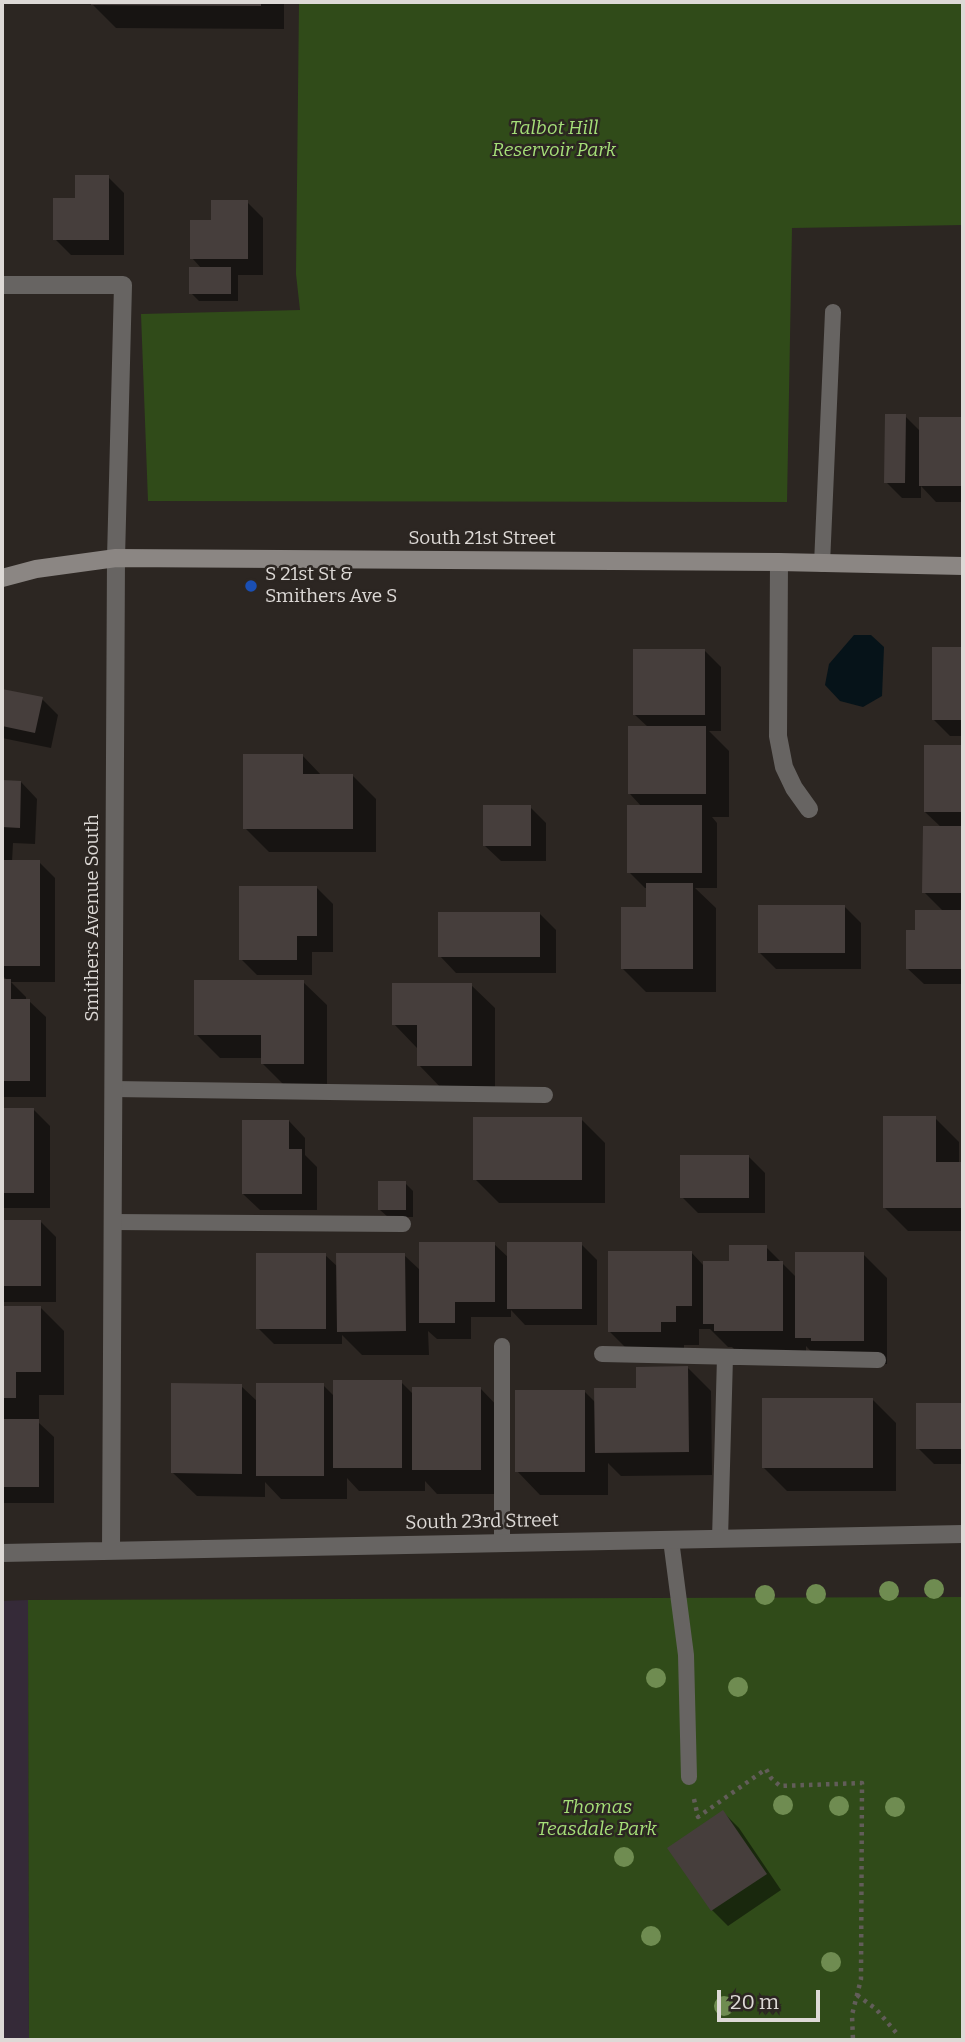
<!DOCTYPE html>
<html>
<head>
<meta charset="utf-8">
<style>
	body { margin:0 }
	#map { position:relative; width:965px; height:2042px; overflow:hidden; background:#2c2622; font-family:Bitter,serif }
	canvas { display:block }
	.frame { position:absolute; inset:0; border:4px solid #ddd9d6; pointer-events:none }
	.scale { position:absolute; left:717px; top:1990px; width:103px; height:32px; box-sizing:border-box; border:4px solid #ddd9d6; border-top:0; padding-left:9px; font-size:21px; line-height:24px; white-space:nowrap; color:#ddd9d6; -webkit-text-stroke:5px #2c2622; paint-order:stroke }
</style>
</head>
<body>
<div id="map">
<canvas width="965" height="2042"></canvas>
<div class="frame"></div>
<div class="scale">20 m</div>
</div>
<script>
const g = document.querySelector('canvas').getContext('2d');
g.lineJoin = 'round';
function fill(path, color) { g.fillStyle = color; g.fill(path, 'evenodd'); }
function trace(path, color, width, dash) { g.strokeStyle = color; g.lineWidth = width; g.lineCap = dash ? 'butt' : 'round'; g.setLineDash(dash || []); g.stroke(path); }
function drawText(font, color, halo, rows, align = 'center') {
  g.font = font + ' Bitter,serif'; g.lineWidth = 5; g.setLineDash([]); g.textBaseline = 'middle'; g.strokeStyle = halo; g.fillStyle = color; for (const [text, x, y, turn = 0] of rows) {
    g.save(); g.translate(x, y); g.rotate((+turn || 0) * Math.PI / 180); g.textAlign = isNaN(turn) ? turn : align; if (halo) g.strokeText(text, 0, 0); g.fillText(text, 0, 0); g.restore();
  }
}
const education = new Path2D(`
	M28,1600L29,2040H2V1601Z`);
const green = new Path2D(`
	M299,2H963V225L792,228L787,502L148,501L141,314L300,310L296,274Z
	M963,1597V2040H29L28,1600Z`);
const water = new Path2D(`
	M854,635H871L884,647L882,696L863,707L840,701L825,685L829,664Z`);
const shadow = new Path2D(`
	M93,2H284V29L116,28L93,5Z
	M108,177L124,193V255H71L55,239L77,200Z
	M247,202L263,218V275H238V301H199L191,293L202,269L192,258L213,221Z
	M905,416L920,431V418H963V502H936L921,486V498H902L886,482Z
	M934,649H963V736H950L934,720Z
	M704,650L721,667V731H709L729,751V817H712L717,823V888H695L716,908V992H646L622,968L648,909V888H645L629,872L642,807L630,794L648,727L635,715Z
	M2,691L42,699L58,715L51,748L2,738Z
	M925,746H963V984H924L907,968L917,932L944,912L924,892L942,828L925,812Z
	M302,755L322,776H353L376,799V852H269L245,828Z
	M2,782H21L37,799L35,844L13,843L12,862H39L55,878V982H11L26,997V1001H29L46,1017V1097H4L2,1095V981H8L2,975Z
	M530,807L546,823V861H501L484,845Z
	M317,888L333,904V952H312V975H257L241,959Z
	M845,907L861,923V969H776L759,952Z
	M540,914L556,930V973H456L440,956Z
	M303,982L327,1005V1087H286L263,1064V1058H220L196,1034Z
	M471,985L495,1008V1089H442L419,1065L417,1048L394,1024Z
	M2,1110H34L50,1126V1208H2Z
	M935,1118L959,1142V1164H963V1231H908L884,1207Z
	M581,1119L605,1143V1203H499L475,1179Z
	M289,1121L305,1138V1155L317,1167V1210H260L243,1194Z
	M748,1156L765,1173V1213H698L682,1197Z
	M405,1183L413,1191V1217H388L380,1210Z
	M2,1221H40L56,1237V1302H2Z
	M494,1244L509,1258L581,1244L597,1260V1325H525L511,1310V1317H471V1339H437L428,1331L429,1355H362L342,1335V1344H274L258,1328L325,1255L338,1267L404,1255L421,1271Z
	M766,1247L796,1277L863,1254L887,1278V1364H836L820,1361L806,1346V1355H740L732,1347H728L710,1329H699V1345H684V1355H633L609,1331L691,1252L704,1266L731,1263Z
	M2,1307H40L64,1331V1395H39V1423L54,1437V1503H2Z
	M688,1368L711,1391L712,1475L621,1476L608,1463V1495H540L517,1471L584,1391L596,1403L638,1390Z
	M401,1382L414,1395L481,1389L504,1413V1494H437L425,1481V1491H359L347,1478V1499H281L265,1482V1497L197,1496L173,1473L241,1386L258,1402L323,1385L335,1397Z
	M872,1399L896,1423V1491H787L763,1467Z
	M918,1404H963V1464H934L918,1448Z
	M723,1812L739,1828L781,1890L728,1926L712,1910Z`);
const building = new Path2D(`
	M91,2H261V6L91,5Z
	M75,175H109V240H53V198H75Z
	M211,200H248V259H190V220H211Z
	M189,267H231V294H189Z
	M885,414H906L905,483H884Z
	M919,417H963V486H919Z
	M932,647H963V720H932Z
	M633,649H705V715H633Z
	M2,689L43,697L35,733L2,726Z
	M628,726H706V794H628Z
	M924,745H963V812H924Z
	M243,754H303V774H353V829H243Z
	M2,780L21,781L20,828L2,827Z
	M483,805H531V846H483Z
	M627,805H702V873H627Z
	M923,826H963V893H922Z
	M2,860H40V966H2Z
	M646,883H693V969H621V907H646Z
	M239,886H317V936H297V960H239Z
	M758,905H845V953H758Z
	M915,910H963V969H906V930H915Z
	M438,912H540V957H438Z
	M2,979H11V999H30V1081H2Z
	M194,980H304V1064H261V1035H194Z
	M392,983H472V1066H417V1025H392Z
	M2,1108H34V1193H2Z
	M883,1116H936V1162H963V1208H883Z
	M473,1117H582V1180H473Z
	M242,1120H289V1149H302V1194H242Z
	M680,1155H749V1198H680Z
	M378,1181H406V1210H378Z
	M2,1220H41V1286H2Z
	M419,1242H495V1302H455V1323H419Z
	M507,1242H582V1309H507Z
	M729,1245H767V1261H783V1331H714V1324H703V1261H729Z
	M608,1251H692V1306H676V1322H661V1332H608Z
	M795,1252H864V1341H811V1338H795Z
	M256,1253H326V1329H256Z
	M336,1253H405L406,1331L337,1332Z
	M2,1306H41V1372H16V1398H2Z
	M688,1366L689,1452L595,1453L594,1388H636V1367Z
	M333,1380H402V1468H333Z
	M171,1383L242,1384V1474L171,1473Z
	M256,1383H324V1476H256Z
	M412,1387H481V1470H412Z
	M515,1390H585V1472H515Z
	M762,1398H873V1468H762Z
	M916,1403H963V1449H916Z
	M2,1419H39V1487H2Z
	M723,1810L767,1874L711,1911L667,1848Z`);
const path = new Path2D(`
	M694,1799L698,1817L766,1769L771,1778L780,1786L862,1783L861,1979L852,2015L853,2040
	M857,1995L876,2009L899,2036`);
const lane = new Path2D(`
	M822,564L833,312
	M113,1089L545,1095
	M113,1222L403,1224
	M502,1346V1543
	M602,1354L878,1360
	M720,1539L725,1357
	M671,1540L686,1655L689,1777`);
const street = new Path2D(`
	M2,285H123L116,558L111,1550
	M779,562L778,736L784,767L794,788L809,809
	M2,1553L963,1534`);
const secondary = new Path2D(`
	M2,578L36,569L116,558L779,562L963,566`);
const trees = [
	[934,1589],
	[889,1591],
	[816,1594],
	[765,1595],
	[656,1678],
	[738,1687],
	[783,1805],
	[839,1806],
	[895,1807],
	[624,1857],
	[651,1936],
	[831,1962],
	[724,2006]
];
const markers = [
	[251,586,7,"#1a4fb4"]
];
const parkNames = [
	["Talbot Hill",554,129],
	["Reservoir Park",554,151],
	["Thomas",597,1808],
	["Teasdale Park",597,1830]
];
const streetNames = [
	["South 21st Street",482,539],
	["Smithers Avenue South",93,918,-90],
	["South 23rd Street",482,1522,-1]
];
const poiNames = [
	["S 21st St &",265,575],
	["Smithers Ave S",265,597]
];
fill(education, '#352a38');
fill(green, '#304b19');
fill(water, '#061319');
fill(shadow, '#0007');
fill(building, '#463e3c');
trace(path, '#625d59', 4.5, [3.5, 5]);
trace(lane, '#676462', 16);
trace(street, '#676462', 18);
trace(secondary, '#8b8683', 18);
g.fillStyle = '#6f8c51';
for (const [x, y] of trees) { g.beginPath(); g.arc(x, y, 10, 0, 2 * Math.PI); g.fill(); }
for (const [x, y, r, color] of markers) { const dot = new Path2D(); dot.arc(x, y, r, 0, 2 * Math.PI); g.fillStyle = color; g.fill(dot); trace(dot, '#2c2622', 2.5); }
drawText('italic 19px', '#a5df78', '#2c2622', parkNames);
drawText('19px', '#ddd9d6', '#2c2622', streetNames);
drawText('19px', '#ddd9d6', '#2c2622', poiNames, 'left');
</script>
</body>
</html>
